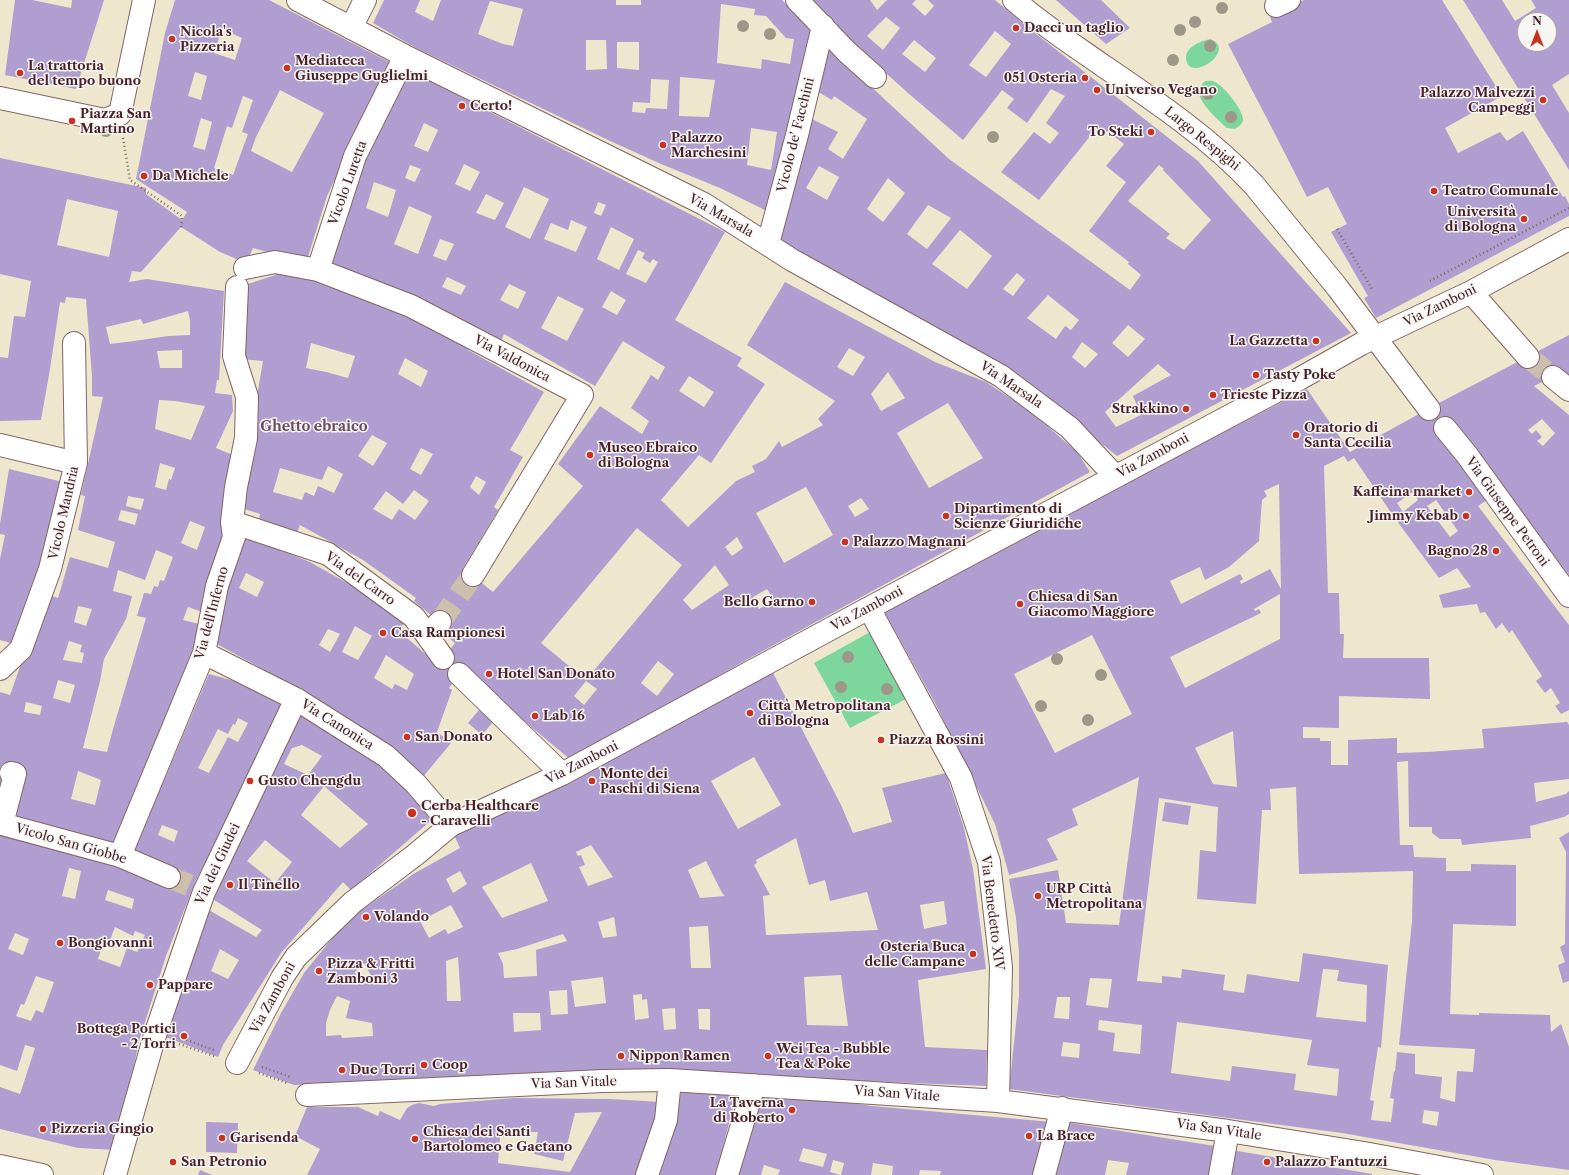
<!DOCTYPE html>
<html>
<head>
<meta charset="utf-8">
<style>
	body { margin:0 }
	#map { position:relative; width:1569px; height:1175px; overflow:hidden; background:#eee7ce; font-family:"Libre Caslon Text",serif }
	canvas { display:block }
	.north { position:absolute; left:1517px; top:12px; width:40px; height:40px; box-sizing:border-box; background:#f6f6f2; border:1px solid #b1a0a2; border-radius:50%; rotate:0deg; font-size:11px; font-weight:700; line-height:16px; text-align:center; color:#4a1f2b }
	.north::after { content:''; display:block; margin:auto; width:14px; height:18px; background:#c8321e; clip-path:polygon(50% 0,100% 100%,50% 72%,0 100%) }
</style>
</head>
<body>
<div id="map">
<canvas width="1569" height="1175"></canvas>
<div class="north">N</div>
</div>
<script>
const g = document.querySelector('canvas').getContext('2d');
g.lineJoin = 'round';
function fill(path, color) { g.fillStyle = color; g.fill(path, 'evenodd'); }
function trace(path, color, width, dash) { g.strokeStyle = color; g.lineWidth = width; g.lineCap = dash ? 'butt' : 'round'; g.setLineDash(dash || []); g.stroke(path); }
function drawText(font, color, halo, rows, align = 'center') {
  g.font = font + ' "Libre Caslon Text",serif'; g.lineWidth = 3; g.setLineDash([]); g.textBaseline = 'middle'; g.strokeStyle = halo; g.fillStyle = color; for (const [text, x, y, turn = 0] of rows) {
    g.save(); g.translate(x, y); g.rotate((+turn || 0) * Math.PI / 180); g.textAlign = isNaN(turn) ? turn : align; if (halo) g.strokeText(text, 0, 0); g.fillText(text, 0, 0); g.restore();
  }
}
const green = new Path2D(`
	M1210,39C1232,47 1208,69 1195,68C1193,68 1191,67 1189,66C1179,51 1196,42 1210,39Z
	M1205,81C1209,81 1212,80 1215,82C1223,85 1244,111 1243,120C1242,125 1238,127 1235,129L1227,128C1220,122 1197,101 1199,91C1199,87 1202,84 1205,81Z
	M872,631L910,697L850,728L814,663Z`);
const building = new Path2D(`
	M15,0H32L71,8L72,0H104L76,89L5,75Z
	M175,0H269L393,64L358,131L327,196L306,263L253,248L246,263L220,252L181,227L141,272L132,271L129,282L147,279L224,291L219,380H217L215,393L232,395L233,411L216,448L235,456L226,536L205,613L188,607L183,620L203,625L115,848L9,820L0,809V692L10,695L46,594L58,598L70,557L108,568L115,542L78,530L85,496L81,495L103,397L92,396V376L86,299L66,297L65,303L60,302L50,369L41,420L0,421V357L8,358L14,316L25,317L31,281L0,274V158L146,188V194L182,220L187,212L136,179L165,33ZM222,29L242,38L235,60L214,53ZM195,72L207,76L201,100L188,96ZM280,90L324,113L292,172L251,151L256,137ZM243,96L253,100L242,132L248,134L233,175L214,168L227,126L232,128ZM201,118L212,122L205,150L193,147ZM67,199L118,211L109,257L57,245ZM188,311L190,320V335L168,336L134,341L110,344L106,327L141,319L143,324ZM182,350V368H160L157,351ZM159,400L175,401L205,406L191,440L155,429ZM160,463L175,468L171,480L169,479L166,490L155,487ZM128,496L144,499L141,510L126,506ZM121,510L138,514L135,525L118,520ZM190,521L205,527L197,550L181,543ZM156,550L173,557L164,581L160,580L158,587L154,586L151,594L144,593L137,616L146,618L113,729L107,752L83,748L100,681L104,659L126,619L132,596L113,591L118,570L145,580ZM78,606L92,609L86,626L74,622ZM69,641L82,645L80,652L84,653L82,663L63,660ZM58,680L75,685L70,703L53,698ZM26,702L42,706L40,715L24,712ZM78,771L101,780L95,805L71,799Z
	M384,0H420L415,12L433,21L441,0H616V5H641V0H782L814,33L773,214L720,188L661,164L608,140L416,48L373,23ZM490,1L523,9L513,46L503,44L478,34ZM721,4L755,9L754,15L766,16L786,38L794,39L790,64L762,59L761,69L717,63ZM586,40H606L607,69L586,70ZM617,42H639V70L617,68ZM680,77L715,80L709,117L679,116ZM651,79L669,80L667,109L646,108L645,113L632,112L633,102L650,103ZM751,128L777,132L771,170L747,165Z
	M813,0H870L877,10L887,0H916L912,4L925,16L934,6L928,0H995L1026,26L1198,161L1351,333L1117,456L1069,418L774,239L806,116L838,132L828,149L843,159L867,119L834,96L832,100L813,89L824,43L949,159L1130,290L1141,275L1128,264L1129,262L1089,231L1126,182L1106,166L1124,144L1107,131L1103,136L1095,130L1039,200L1001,172L1034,132L1050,144L1059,133L1046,123L1065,96L1051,89L1027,123L1007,108L1014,99L1002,90L963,140L908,93L856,46ZM886,17L900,28L883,50L867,36ZM995,31L1011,44L986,77L969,65ZM914,40L936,58L925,72L902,54ZM1159,165L1164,169L1163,170L1211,220L1184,250L1166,238L1170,234L1128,201ZM819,166L839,177L827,200L806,188ZM888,178L905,193L883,222L867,209ZM928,205L951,218L927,249L907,234ZM960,230L992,256L967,289L932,264ZM1017,273L1025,280L1013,296L1003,289ZM1048,295L1079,320L1071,330L1065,326L1056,339L1027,318ZM1128,325L1145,339L1128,357L1112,343ZM1082,342L1098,354L1085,368L1072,357ZM1158,364L1171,375L1133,396L1141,415L1116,427L1105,412Z
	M1056,0H1101L1130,28L1106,44Z
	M1304,0H1442L1502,96L1445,128L1458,153L1500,132L1507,141L1523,131L1563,197L1565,196L1569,204V216L1376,318L1364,298L1368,296L1331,232L1347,224L1328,187L1307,197L1275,134L1228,44L1272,22L1270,17Z
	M1463,0H1502L1515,21L1536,8L1531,0H1569V74L1552,85L1569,113V170ZM1525,20H1549V44H1525Z
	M406,69L725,232L675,320L742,358L737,366L765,384L711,463L699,455L661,500L688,527L736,481L755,472L752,466L766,459L779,441L782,447L823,425L818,419L835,401L747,345L785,282L935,362L986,382L1030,411L1077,452L1090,472L750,658L571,760L465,672L469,668L466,665L449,688L452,690L437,732L451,743L422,778L311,695L211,641L243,535L310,562L349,584L405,621L399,631L438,665L455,643L443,633L447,628L414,601L416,598L363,560L300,525L296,536L258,523L260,514L238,507L263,361L240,359L248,284L275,275L276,269L315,276L471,343L468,350L544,392L510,450L523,457L494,507L498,510L463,568L493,592L583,486L558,464L600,406L642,434L649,421L631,408L651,375L658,380L665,367L623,341L595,386L504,334L501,341L330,266L348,215L340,213ZM424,123L438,130L428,152L414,146ZM464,164L480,172L470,191L455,184ZM410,165L421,169L415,182L405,178ZM374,182L396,190L388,217L366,208ZM524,187L549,199L530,239L505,227ZM486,194L504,203L495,220L476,213ZM598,202L606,205L601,216L594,213ZM409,206L432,216L418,254L394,244ZM571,220L587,227L576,252L544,239L551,223L568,230ZM611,227L634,239L619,270L597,259ZM440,239L454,244L446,261L433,256ZM638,250L645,253L642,258L650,263L653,259L658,262L646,283L626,274ZM447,277L466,286L461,295L442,287ZM509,284L526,292L518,309L500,300ZM611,291L626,300L617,315L602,307ZM558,296L584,309L567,341L541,328ZM311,343L355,356L348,378L326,372L306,368ZM849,348L865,357L853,376L837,367ZM405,358L428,371L421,387L398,374ZM888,372L905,398L881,411L871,394ZM689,376L714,392L704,407L679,391ZM948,403L983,458L929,488L897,433ZM372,435L387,443L373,466L358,456ZM421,448L433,454L421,475L410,469ZM328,466L343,474L334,493L318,486L314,496L305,492L302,500L273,492L280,468L322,480ZM476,476L486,482L479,495L470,487ZM806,487L833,535L784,563L756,513ZM414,490L429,501L415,520L399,509L392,520L373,509L386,491L403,504ZM861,498L869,509L855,517L848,506ZM637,528L682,565L586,680L541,643ZM737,537L743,548L732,556L725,547ZM715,565L729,585L692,610L683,600ZM246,573L264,582L257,597L239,588ZM767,589L774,600L759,609L753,597ZM355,626L372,636L358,660L342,652ZM328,629L340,634L330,652L319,645ZM386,655L414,674L407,690L395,684L392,689L374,678ZM658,661L674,674L657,696L641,683ZM586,681L597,689L584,705L574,696Z
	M1569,335V380L1560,373L1534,386L1569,415V575L1508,495L1487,500L1478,506L1569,625V710L1561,714L1555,706L1560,703L1551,688L1545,693L1536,681L1542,676L1512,630L1509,633L1502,623L1496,629L1485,612L1480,613L1477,604L1443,608L1439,595L1471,587L1457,568L1439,578L1394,517L1354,458L1348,462L1344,456L1324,466L1328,593H1339L1340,634H1344L1343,658H1429L1430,699L1339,696V728L1303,727V738H1320V741H1331V765H1348V740L1397,738V753L1428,752L1484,748L1482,729L1567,722L1569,725V779L1534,783L1536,802L1566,794L1569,791V814L1564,817L1530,826L1531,838L1462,845L1461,839H1440L1432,833V827H1409L1408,761L1397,762L1400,845H1413L1414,857L1446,858V871H1471V864L1516,865V926L1453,924L1450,1014L1479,1015V1013L1550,1015L1551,1032L1561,1024L1569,1047V1170L1495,1160L1342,1133L1009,1089L1019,996V953L1016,918L1009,879L1058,870L1066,923L1119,925L1139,777L1072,809L1078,825L1047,839L1058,860L1009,875L995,824L935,703L883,609L1307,389L1350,452L1437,404ZM1542,419L1555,433L1543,446L1537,441L1542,437L1536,430L1532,434L1528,430ZM1279,484L1281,589L1270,569L1241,584L1240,581L1243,579L1240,574L1181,604L1170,581L1200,567L1205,580L1229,567L1259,541L1262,500L1267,496L1264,491ZM1413,492L1418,500L1403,512L1397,503ZM1436,500L1458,531L1450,537L1427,506ZM1280,594V639L1185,688L1170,657L1261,613L1259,609L1255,611L1254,609ZM1092,635L1132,714L1055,753L1014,674ZM1233,731L1237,787L1213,784L1195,748ZM1296,787L1299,874L1413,871L1412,922L1399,1045L1475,1049L1473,1072L1457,1071L1455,1102L1440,1098L1442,1077L1415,1074V1054L1397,1052L1395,1072L1394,1071L1390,1098L1394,1099L1391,1122L1371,1120L1374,1101L1370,1100L1378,1047L1381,1048L1388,965L1303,953L1299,982L1247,974L1244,993L1223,990L1225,975L1182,969L1181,978L1162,976V983L1137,981L1159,798L1218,807L1216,852L1200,850L1197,899L1256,904L1262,810H1271L1270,789ZM1323,969L1339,970L1337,981L1367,985L1366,1022L1316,1017ZM1090,978L1112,979L1108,1008L1086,1005ZM1057,997H1070L1069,1019L1054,1018ZM1099,1020L1142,1025L1140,1054L1113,1051L1115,1033L1098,1030ZM1177,1022L1312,1040L1307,1065L1339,1069L1337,1096L1294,1090L1296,1074L1232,1066L1230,1081L1171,1073ZM1063,1042L1080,1044L1079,1058L1061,1056ZM1424,1110L1439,1112L1437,1126L1422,1123Z
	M9,469L63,482L18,645L0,640V559L5,535L0,534V524Z
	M772,671L841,805L853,833L892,822L882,788L946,773L964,828L973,869L986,969L918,980L925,1047L987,1050L986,1086L762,1077L668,1069L294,1085L253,1070L281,1013L304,973L347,920L415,873L460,848L454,835ZM754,757L781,805L738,829L711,781ZM796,838L809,885L825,880L830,901L867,892L878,930L766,935L763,896L770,895L754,865L757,863L756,860ZM591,845L613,877L588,886L579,867L585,865L581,855L578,856L576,852ZM706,861L722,893L725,896L700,898L688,870ZM531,863L548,901L502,918L482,887ZM460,871L467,884L453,893L446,879ZM944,901L947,924L924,929L920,905ZM451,905L463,927L448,934L445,929L429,938L420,921ZM614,917L617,936L603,938L598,922ZM708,926L711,968H691L689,927ZM563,934L567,941L536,950L537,976L504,978L503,964L498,953L517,949ZM458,957L461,1001H447L446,961ZM364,963L373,979L363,985L355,972ZM841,975L848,1026L807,1025L804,977ZM603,977L606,1003L575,1007L571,981ZM567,990L568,1014L551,1015L549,991ZM642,994V1000L647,999L649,1018L635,1020L633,995ZM337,996L350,1001L346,1018L372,1023L373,1036L342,1038L341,1035L326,1036V1023L330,1010ZM675,1008L676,1029L664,1030L662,1009ZM698,1009H710V1030L699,1029ZM513,1013H540L541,1030L514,1032Z
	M209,674L249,685L283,701L229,817L196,880L166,956L139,1041L117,1150L78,1148L0,1129V1087L20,1094L35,1048L25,1045L17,1071L0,1065V831L129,851L166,776ZM238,718L248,723L238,742L228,737L209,773L198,768L218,729L228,734L233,724L235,725ZM162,825L178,831L174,842L158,835ZM69,868L81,871L75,899L62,896ZM108,890L134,899L132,909L105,900ZM115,927L133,936L135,931L145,935L137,952L127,948L120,967L98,959L105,938L110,940ZM15,933L29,939L23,955L8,949ZM36,976L54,982L43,1013L36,1010L31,1021L16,1016L21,1004L24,1005Z
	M479,710L493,722L482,735L468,723Z
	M303,711L380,763L435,817L351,890L343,882L281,953L223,1045L218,1057L163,1036L207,909L256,937L262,930L211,898ZM302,745L322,756L308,775L284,764L292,748ZM324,786L368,824L340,848L301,815ZM265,840L292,862L275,883L247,861ZM220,949L239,960L228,979L211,971Z
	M1165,802L1191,806L1188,825L1162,821Z
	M1569,832V981L1563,983L1558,965L1565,962L1560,947L1565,944L1566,852L1559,838Z
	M682,1090L736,1095L716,1175H656Z
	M759,1095L818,1098L872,1106L1052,1122L1039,1175H940L941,1171L920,1170L919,1175H892L893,1166L873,1163L871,1175H841L844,1163L833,1160L830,1172L840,1175H778L780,1170L764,1165L761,1175H735ZM803,1148L827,1154L823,1167L799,1161Z
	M514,1098L609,1099L662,1102L637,1175H307L320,1149L295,1136L307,1107H358L378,1116L380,1111L400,1120L407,1108L412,1105L419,1103L434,1106L440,1104ZM602,1112L570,1172L498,1163L500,1137H519V1132H538L534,1154L563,1161L575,1113Z
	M206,1122L238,1123L237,1153L206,1152Z
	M1065,1122L1221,1147L1215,1175H1126L1129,1163L1108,1160L1105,1175H1051Z
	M1232,1150L1372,1174V1175H1228Z
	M200,1170L212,1175H198Z`);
const minorTunnel = new Path2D(`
	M1528,357L1553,377
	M440,622L473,575
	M169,877L193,887`);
const path = new Path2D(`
	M123,138L130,180L182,216L181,230
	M1337,229L1372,289
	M1430,281L1569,208
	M179,1037L216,1051
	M179,1044L214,1056
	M262,1067L291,1077
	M259,1073L287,1083`);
const minor = new Path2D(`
	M298,0L405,56L704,204L792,260L1001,376L1070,428L1115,476
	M797,0L847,52L875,77
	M1014,0C1041,24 1072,44 1102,65C1155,101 1210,138 1254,185L1337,287L1429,409
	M1276,6L1289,0
	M351,28L365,0
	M0,98L105,120L120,114L144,0
	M768,244L797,135L823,26
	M245,268L275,262L318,270L411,306L582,395L473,575
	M318,270L355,156L405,56
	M1471,292L1528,357
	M1553,377L1569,390
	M1445,428L1467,455L1569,596
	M0,445L76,463
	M232,522L328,554L414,617L443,658
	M869,608L961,778L989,862L1001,967L998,1101
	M427,635L440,622
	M204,653L296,699L386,756L416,784L451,825
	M0,669L21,649L50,569L76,463L74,343
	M459,674L562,774
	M11,773L15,774L2,824L120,856L169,877
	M120,856L204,653L217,586L234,537L232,522L236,487L246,438L247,397L234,356L237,287
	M237,1063L282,978L296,957L353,902L415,855L451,825L562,774L869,608L1299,379L1361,344L1471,292L1569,239
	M307,1095L603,1081L670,1080L998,1101L1228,1131L1364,1153L1482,1175
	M0,1166L42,1175
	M115,1175L155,1035L198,909L204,892L296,699
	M647,1175L666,1120L670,1080
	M727,1175L754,1085
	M1044,1175L1062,1108
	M1220,1175L1228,1131`);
const trees = [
	[1222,8],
	[1195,22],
	[743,26],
	[1180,30],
	[770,34],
	[1210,46],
	[1173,60],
	[1208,94],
	[1231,117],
	[106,131],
	[993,137],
	[848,657],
	[1057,659],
	[1101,675],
	[841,687],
	[887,689],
	[1041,706],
	[1088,720]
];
const markers = [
	[1016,28,4,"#c8321e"],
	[172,39,4,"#c8321e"],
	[287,68,4,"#c8321e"],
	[20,73,4,"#c8321e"],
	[1085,78,4,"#c8321e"],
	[1097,90,4,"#c8321e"],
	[1543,100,4,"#c8321e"],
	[462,106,4,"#c8321e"],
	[72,121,4,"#c8321e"],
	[1151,132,4,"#c8321e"],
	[663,145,4,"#c8321e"],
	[144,176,4,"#c8321e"],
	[1434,191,4,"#c8321e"],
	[1524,219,4,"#c8321e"],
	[1316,341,4,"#c8321e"],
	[1256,375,4,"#c8321e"],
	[1213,395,4,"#c8321e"],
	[1186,409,4,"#c8321e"],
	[1296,435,4,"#c8321e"],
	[590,455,4,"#c8321e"],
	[1469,492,4,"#c8321e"],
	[946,516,4,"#c8321e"],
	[1466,516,4,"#c8321e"],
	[845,542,4,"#c8321e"],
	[1496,551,4,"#c8321e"],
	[812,602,4,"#c8321e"],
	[1020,604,4,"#c8321e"],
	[383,633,4,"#c8321e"],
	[489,674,4,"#c8321e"],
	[750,713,4,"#c8321e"],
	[535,716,4,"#c8321e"],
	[407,737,4,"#c8321e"],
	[881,740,4,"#c8321e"],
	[250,781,4,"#c8321e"],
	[592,781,4,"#c8321e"],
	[412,813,5,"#c8321e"],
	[230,885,4,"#c8321e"],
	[1038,896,4,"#c8321e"],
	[366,917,4,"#c8321e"],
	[60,943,4,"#c8321e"],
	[973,954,4,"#c8321e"],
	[319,971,4,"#c8321e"],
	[150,985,4,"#c8321e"],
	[184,1036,4,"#c8321e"],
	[621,1056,4,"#c8321e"],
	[768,1056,4,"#c8321e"],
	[424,1065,4,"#c8321e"],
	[342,1070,4,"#c8321e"],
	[792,1110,4,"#c8321e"],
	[43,1129,4,"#c8321e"],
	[1029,1136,4,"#c8321e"],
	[222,1138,4,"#c8321e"],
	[415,1139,4,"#c8321e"],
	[173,1162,4,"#c8321e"],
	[1267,1162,4,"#c8321e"]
];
const poiNames = [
	["Dacci un taglio",1024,28],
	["Nicola's",180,32],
	["Pizzeria",180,47],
	["Mediateca",295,61],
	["Giuseppe Guglielmi",295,76],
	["La trattoria",28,66],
	["del tempo buono",28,81],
	["051 Osteria",1077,78,"right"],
	["Universo Vegano",1105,90],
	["Palazzo Malvezzi",1535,93,"right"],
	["Campeggi",1535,108,"right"],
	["Certo!",470,106],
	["Piazza San",80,114],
	["Martino",80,129],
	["To Steki",1143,132,"right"],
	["Palazzo",671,138],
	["Marchesini",671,153],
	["Da Michele",152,176],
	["Teatro Comunale",1442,191],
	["Università",1516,212,"right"],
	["di Bologna",1516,227,"right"],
	["La Gazzetta",1308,341,"right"],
	["Tasty Poke",1264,375],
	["Trieste Pizza",1221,395],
	["Strakkino",1178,409,"right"],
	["Oratorio di",1304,428],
	["Santa Cecilia",1304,443],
	["Museo Ebraico",598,448],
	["di Bologna",598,463],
	["Kaffeina market",1461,492,"right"],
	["Dipartimento di",954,509],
	["Scienze Giuridiche",954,524],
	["Jimmy Kebab",1458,516,"right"],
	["Palazzo Magnani",853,542],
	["Bagno 28",1488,551,"right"],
	["Chiesa di San",1028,597],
	["Giacomo Maggiore",1028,612],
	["Bello Garno",804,602,"right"],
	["Casa Rampionesi",391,633],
	["Hotel San Donato",497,674],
	["Città Metropolitana",758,706],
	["di Bologna",758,721],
	["Lab 16",543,716],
	["San Donato",415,737],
	["Piazza Rossini",889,740],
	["Monte dei",600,774],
	["Paschi di Siena",600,789],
	["Gusto Chengdu",258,781],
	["Cerba Healthcare",421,806],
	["- Caravelli",421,821],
	["Il Tinello",238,885],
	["URP Città",1046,889],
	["Metropolitana",1046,904],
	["Volando",374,917],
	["Bongiovanni",68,943],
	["Osteria Buca",965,947,"right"],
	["delle Campane",965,962,"right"],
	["Pizza & Fritti",327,964],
	["Zamboni 3",327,979],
	["Pappare",158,985],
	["Bottega Portici",176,1029,"right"],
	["- 2 Torri",176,1044,"right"],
	["Wei Tea - Bubble",776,1049],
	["Tea & Poke",776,1064],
	["Nippon Ramen",629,1056],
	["Coop",432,1065],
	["Due Torri",350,1070],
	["La Taverna",784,1103,"right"],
	["di Roberto",784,1118,"right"],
	["Pizzeria Gingio",51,1129],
	["Chiesa dei Santi",423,1132],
	["Bartolomeo e Gaetano",423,1147],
	["La Brace",1037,1136],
	["Garisenda",230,1138],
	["San Petronio",181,1162],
	["Palazzo Fantuzzi",1275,1162]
];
const streetNames = [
	["Vicolo de' Facchini",796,135,-76],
	["Largo Respighi",1202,139,39],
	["Vicolo Luretta",348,183,-70],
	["Via Marsala",721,216,30],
	["Via Zamboni",1440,306,-26],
	["Via Valdonica",512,359,28],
	["Via Marsala",1011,385,34],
	["Via Zamboni",1153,456,-28],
	["Via Giuseppe Petroni",1507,512,54],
	["Vicolo Mandria",64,513,-77],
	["Via del Carro",360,579,35],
	["Via Zamboni",867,609,-28],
	["Via dell'Inferno",212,613,-75],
	["Via Canonica",337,725,32],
	["Via Zamboni",582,763,-27],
	["Vicolo San Giobbe",71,844,16],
	["Via dei Giudei",218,864,-65],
	["Via Benedetto XIV",992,913,83],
	["Via Zamboni",273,998,-61],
	["Via San Vitale",574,1083,-2],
	["Via San Vitale",897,1094,4],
	["Via San Vitale",1219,1130,8]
];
const neighbourhoodNames = [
	["Ghetto ebraico",314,427]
];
fill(green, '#7dd79d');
fill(building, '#af9ecf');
trace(minorTunnel, '#cdbfad', 22, [22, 11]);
trace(minor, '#836564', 24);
trace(path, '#836564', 2.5, [1, 3]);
trace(minor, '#fff', 22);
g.fillStyle = '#9c9787';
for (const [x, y] of trees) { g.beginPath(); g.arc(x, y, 6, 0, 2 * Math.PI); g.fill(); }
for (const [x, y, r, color] of markers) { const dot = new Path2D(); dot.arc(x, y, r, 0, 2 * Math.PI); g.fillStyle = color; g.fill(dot); trace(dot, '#f6f6f2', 1.5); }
drawText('bold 13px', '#4a1f2b', '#f6f6f2', poiNames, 'left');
drawText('13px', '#4a1f2b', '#f6f6f2', streetNames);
drawText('bold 14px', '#6d4b64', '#f6f6f2', neighbourhoodNames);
</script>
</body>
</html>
